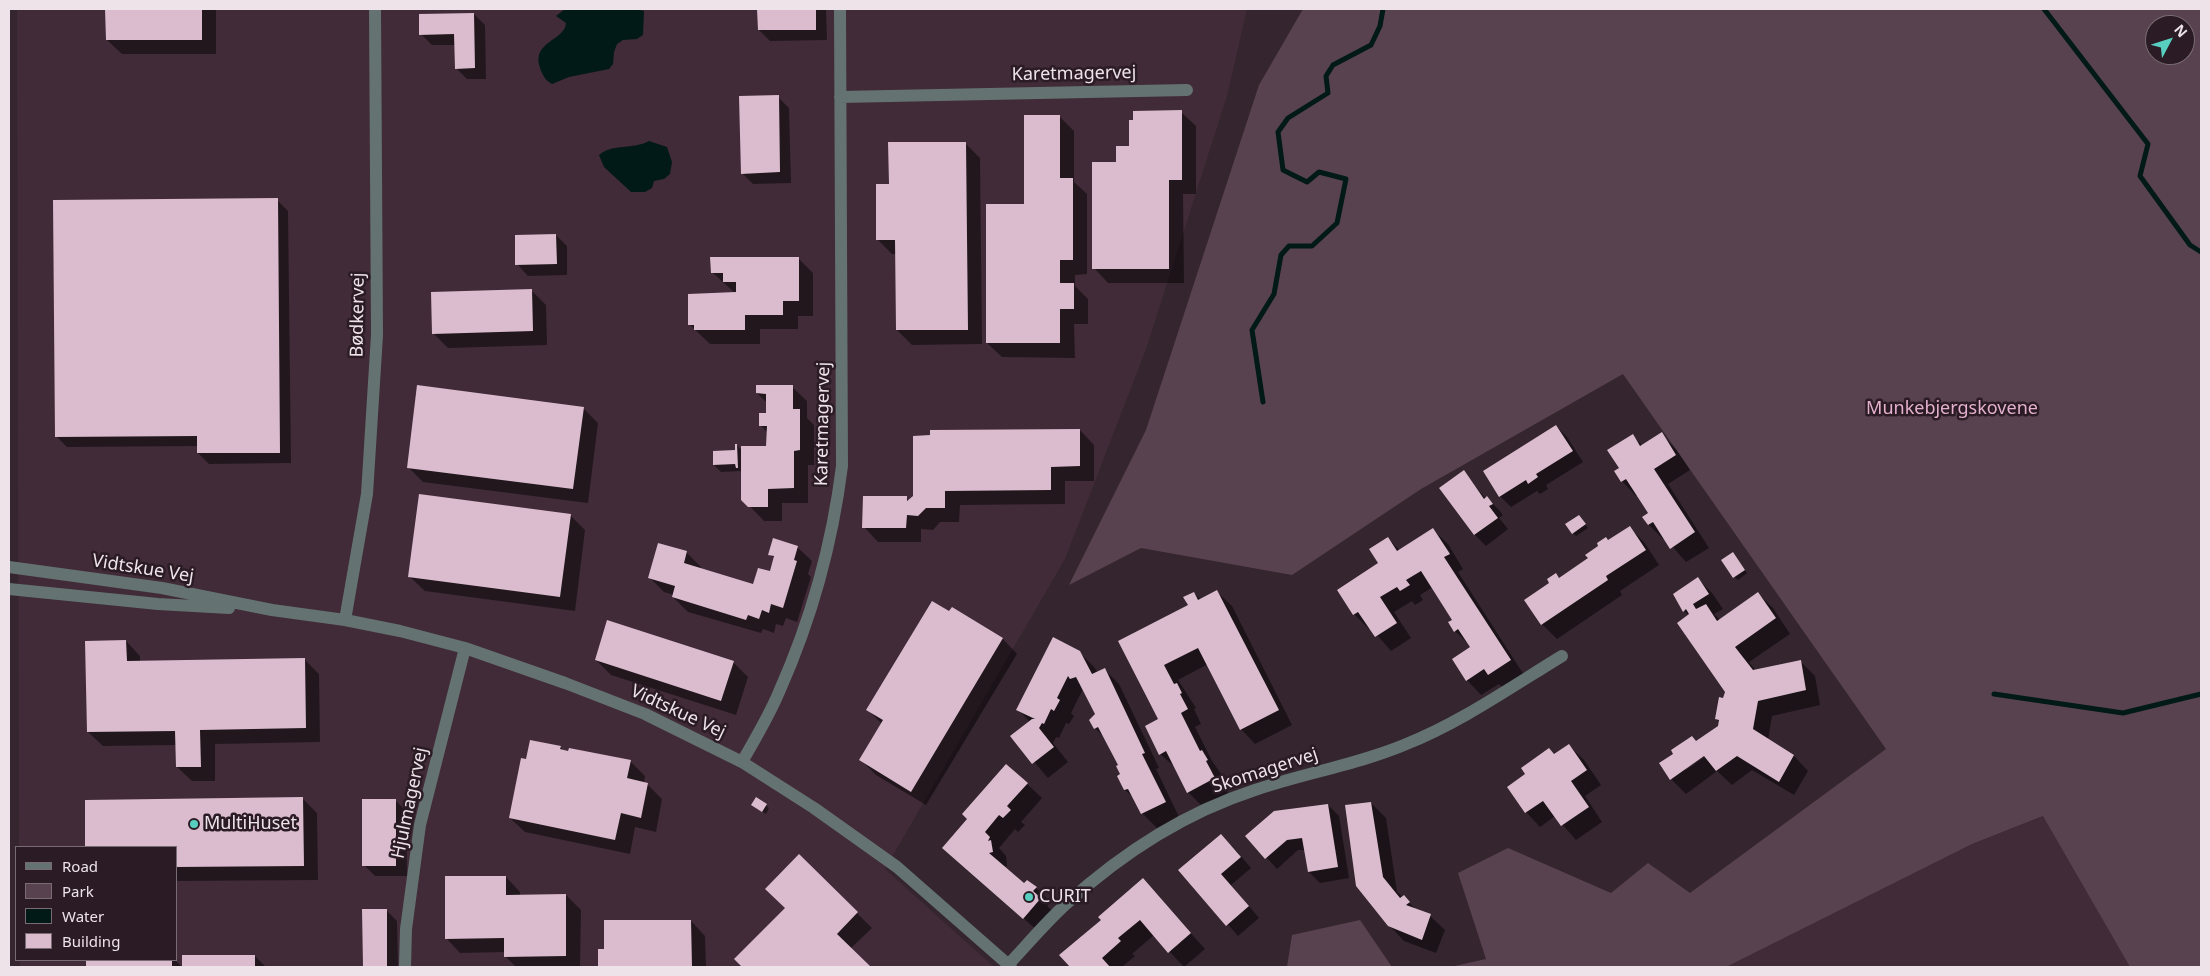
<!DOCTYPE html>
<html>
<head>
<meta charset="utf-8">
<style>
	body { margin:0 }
	#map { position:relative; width:2210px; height:976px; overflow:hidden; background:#34252e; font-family:"Noto Sans",sans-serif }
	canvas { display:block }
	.frame { position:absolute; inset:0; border:10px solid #eee3e9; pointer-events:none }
	.legend { position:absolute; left:15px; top:846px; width:162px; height:115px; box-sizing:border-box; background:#2a1b24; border:1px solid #786b73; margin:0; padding:6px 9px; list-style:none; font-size:15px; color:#eee3e9 }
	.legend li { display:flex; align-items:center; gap:10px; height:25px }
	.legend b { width:25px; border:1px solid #786b73 }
	.north { position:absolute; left:2145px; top:15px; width:50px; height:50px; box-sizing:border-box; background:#2a1b24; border:1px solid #786b73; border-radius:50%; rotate:50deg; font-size:14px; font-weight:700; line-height:20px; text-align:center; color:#eee3e9 }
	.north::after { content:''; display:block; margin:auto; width:18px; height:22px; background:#58cec0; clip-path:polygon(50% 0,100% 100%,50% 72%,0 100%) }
</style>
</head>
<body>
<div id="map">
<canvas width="2210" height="976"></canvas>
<div class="frame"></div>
<ul class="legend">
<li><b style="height:6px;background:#647371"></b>Road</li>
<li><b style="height:14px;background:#594250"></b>Park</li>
<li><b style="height:14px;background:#011a17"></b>Water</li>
<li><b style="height:14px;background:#dabcce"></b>Building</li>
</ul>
<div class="north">N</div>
</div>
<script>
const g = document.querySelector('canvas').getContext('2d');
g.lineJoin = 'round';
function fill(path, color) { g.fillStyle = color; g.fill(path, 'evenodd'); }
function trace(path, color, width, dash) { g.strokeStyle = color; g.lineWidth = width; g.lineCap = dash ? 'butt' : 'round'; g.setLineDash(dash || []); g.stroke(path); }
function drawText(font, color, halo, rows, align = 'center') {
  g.font = font + ' "Noto Sans",sans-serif'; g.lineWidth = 5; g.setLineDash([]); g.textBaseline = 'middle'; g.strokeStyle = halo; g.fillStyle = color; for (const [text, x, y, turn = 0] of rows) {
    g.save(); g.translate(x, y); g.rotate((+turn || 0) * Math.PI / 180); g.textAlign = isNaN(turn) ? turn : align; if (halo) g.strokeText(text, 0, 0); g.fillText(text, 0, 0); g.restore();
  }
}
const built = new Path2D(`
	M17,9H1247L1227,96L1146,349L1065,559L885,869L994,967H20V960H176V847H19Z
	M2044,816L2130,967H1726L1972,844Z`);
const green = new Path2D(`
	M1303,9H2201V967H2130L2043,816L1972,844L1726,967H1450L1486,959L1458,873L1508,848L1611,893L1648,863L1690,893L1886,749L1623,374L1421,489L1292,575L1141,548L1069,585L1146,430L1259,85ZM2155,25H2185V55H2155Z
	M1360,920L1392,967H1287L1292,935Z`);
const water = new Path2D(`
	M565,9H637L644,11L643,35L637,39L623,40L617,44L614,52L613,64L609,69L569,77L552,84C545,80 543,76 540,68C531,41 565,41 566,23L556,16Z
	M649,141L667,147L672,162L670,174L664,179L654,181L652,188L645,192H631L604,167L599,155C613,143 633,150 649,141Z`);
const shadow = new Path2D(`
	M106,9H216V54H122L107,40Z
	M759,9H826L827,40L770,41L759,30Z
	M474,14L485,25L486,79H467L456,68V45H432L421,34Z
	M778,97L789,108L791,183L753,184L742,173Z
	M1181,112L1196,126V194H1183L1184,283H1108L1094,268L1117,163L1131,147Z
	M1060,117L1074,131V182L1087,194V274L1075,275V286L1088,299V324H1074L1075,358L1002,357L987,343L1025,206Z
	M965,143L980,158L982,344L912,345L897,330L896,254H892L878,240L890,185Z
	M277,200L288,211L291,463L209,464L198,453V446L67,447L56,436Z
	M556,235L567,246V275L528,276L517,264Z
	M798,258L813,273V316H798V329H760V344H710L689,324L735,293L712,272Z
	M531,290L546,305L547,345L448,348L434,334Z
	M792,387L807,401V418L814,425V465H808V503H782V521H764L743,499V473L740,471L721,472L714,465L736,451L737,445L742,451L768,447V433L760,425L767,414V403L757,393Z
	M583,408L598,423L588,503L423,482L408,467Z
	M1556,426L1567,437L1583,462L1546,485L1548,489L1540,494L1537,491L1511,507L1500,496Z
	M1080,430L1094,445V481H1065V504L960,505L959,522H940L933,530L921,529V542H878L864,527L906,497L909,501Z
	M1661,434L1676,449L1690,470L1668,484L1709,548L1686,562L1665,538L1663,539L1649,525L1644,517L1650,514L1638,495L1636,496L1622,481L1621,469L1632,436L1643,446Z
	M1463,472L1486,499L1487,498L1498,509L1503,515L1499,518L1508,529L1486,546L1475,535Z
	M570,515L585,530L575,611L425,591L410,577Z
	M1582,519L1588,528L1576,536L1573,533Z
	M1629,527L1644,542L1659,565L1620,591L1622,595L1557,639L1542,624L1560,579L1590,559L1608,541Z
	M1433,530L1448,544L1463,569L1458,572L1524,675L1503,688L1499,684L1481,695L1467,680L1472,647L1455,631L1454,620L1433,587L1420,595L1423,600L1415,605L1412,601L1394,612L1411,638L1391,651L1371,628L1369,629L1354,614L1338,590L1379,564L1388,538L1400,551Z
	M797,547L812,561L808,574L811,577L797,622L786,618L783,626L776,624L774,633L763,629L761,633L688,612L673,597L674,595L664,592L649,577L686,552L701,567L700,570L754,586L771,573L775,559L770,554Z
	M1736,557L1747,573L1738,580L1734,577Z
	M1697,578L1712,593L1723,609L1714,614L1720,620L1758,594L1773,608L1790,634L1749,662L1756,671L1800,661L1815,676L1820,705L1772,716L1768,740L1794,756L1808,771L1794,795L1752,770L1732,785L1717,771L1686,794L1671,779L1696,743L1719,726L1720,723L1716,719L1726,692L1689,615L1684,611ZM1708,751L1710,753L1686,770V767Z
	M1217,592L1232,606L1292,725L1255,744L1241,729L1208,664L1178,680L1196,708L1194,709L1201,724L1195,727L1212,761L1222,775L1220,776L1228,793L1202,806L1188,792L1176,768L1160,754V720L1120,641L1189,606L1194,593L1201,600Z
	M952,609L1003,639L1017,654L926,805L876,775L861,760L882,724L868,710Z
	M126,641L140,656V662L304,659L319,674L320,742L215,744V781H192L177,767V745L103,746L88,732Z
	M1079,652L1094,667L1098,673L1105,670L1119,684L1159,768L1156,769L1179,817L1157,828L1142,813L1135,799L1125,790L1119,766L1105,738L1095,728L1096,715L1083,689L1071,713L1074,716L1069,724L1066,723L1059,738L1056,737L1053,743L1068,762L1048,778L1012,736L1030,722L1018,709Z
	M596,660L733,662L748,677L736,715L611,675Z
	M1569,746L1584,760L1601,785L1585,796L1602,822L1576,840L1555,816L1540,827L1526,812L1555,755Z
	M560,747L564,751L630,761L645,776L644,783L647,784L662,799L656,832L635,827L630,854L525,832L510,818L527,760Z
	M1027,784L1042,798L1021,822L1025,825L1018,832L1015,829L999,848L1006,856L1007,866L1003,867L1024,885L1036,888L1051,902L1047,906L1055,913L1039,932L944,848Z
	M303,799L317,813L318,880L176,881V847H86V801Z
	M395,800L406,811L407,876H375L364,865Z
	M1371,803L1386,818L1397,892L1417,910L1430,916L1445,930L1436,953L1404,941L1389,925Z
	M766,805L769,808L766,814L756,808Z
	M1328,805L1339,816L1349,878L1320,883L1309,872L1305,850H1298L1277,869L1247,836Z
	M1232,846L1251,868L1231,885L1259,918L1238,936L1180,870Z
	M799,856L872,928L850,949L869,967H744L736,959L786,908Z
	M506,877L520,892V896L566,895L581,910L580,967H516L505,956V952L460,953L446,938Z
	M1143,880L1205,949L1184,967L1154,935L1132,954L1135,956L1122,967H1071L1061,955L1102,920Z
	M364,910H386L397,921L398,967H364Z
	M691,921L705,936L706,967H599V950H605Z
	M255,956L266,967H184V957Z
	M87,960H175L182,967H87Z`);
const stream = new Path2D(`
	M2044,9L2148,144L2140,176L2190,245L2201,252
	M1263,402L1252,330L1274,294L1281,255L1289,246H1312L1337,223L1346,179L1319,172L1307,182L1283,170L1278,132L1288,118L1328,93L1326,76L1333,65L1371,45L1380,26L1383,9
	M1994,694L2123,713L2201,694`);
const building = new Path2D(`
	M105,9H202V40H106Z
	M757,9H816V30H758Z
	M474,13L475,68L455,69L454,34L419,35V14Z
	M779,95L780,172L741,174L739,96Z
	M1182,110V180H1169V269H1092V162H1116V146H1129V120H1133V111Z
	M1024,115H1060V178H1073V260H1060V283H1074V309H1060V343H986V204H1024Z
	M888,142H966L968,330H896L895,240H876V184H889Z
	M278,198L280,453H197V436L55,437L53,200Z
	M556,234L557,264L515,265V235Z
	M710,257H799V301H783V315H745V330H694V325H688V294L736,292V282H723V273H711Z
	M532,289L533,331L432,334L431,292Z
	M417,385L584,407L573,489L407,468Z
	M756,385H793V409H800V450L794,451V488L768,489V507H748L741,500V446H766L767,426H759V413H766V394L756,393Z
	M1556,425L1573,451L1536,474L1538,477L1528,484L1526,480L1499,497L1483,471Z
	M1080,429V466L1051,467V490L945,491V508H926L918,516L907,515L906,528H862L863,496H907V501L913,496V436L930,435V430Z
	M1662,432L1676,455L1654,469L1695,532L1670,549L1653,522L1648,525L1642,517L1648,513L1626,479L1621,482L1614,471L1619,468L1607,450L1633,434L1640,446Z
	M735,444H737L738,468H736L735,464L713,465V451L735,450Z
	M1464,470L1484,499L1487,496L1493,504L1489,506L1498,518L1474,535L1439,488Z
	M419,494L571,514L560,597L408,577Z
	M1579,515L1586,524L1572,534L1565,524Z
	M1630,526L1646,550L1606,576L1608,580L1541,625L1524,600L1549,583L1547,579L1556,573L1559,578L1588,558L1585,555L1598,546L1597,543L1606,537L1608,540Z
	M1433,528L1450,554L1444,557L1511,660L1488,675L1484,669L1466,681L1452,659L1470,647L1458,629L1454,632L1448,622L1452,620L1421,571L1406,580L1410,585L1400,591L1397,587L1380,597L1397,623L1375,637L1358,612L1353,615L1337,590L1378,563L1369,549L1388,537L1397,551Z
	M773,538L798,546L794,560L797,561L783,608L771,604L769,613L762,610L759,619L748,615L746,620L672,597L675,586L648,578L658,543L687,551L684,563L753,584L758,568L770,571L774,556L768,555Z
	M1733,552L1745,570L1733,578L1721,560Z
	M1698,577L1709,594L1693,604L1696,609L1706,604L1717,621L1758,592L1776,618L1735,647L1753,670L1801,660L1806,690L1758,701L1753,729L1794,755L1779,782L1737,756L1716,771L1704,756L1670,780L1659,763L1673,754L1671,750L1692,736L1696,741L1718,726L1719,720L1715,719L1719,697L1723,698L1725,692L1677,623L1689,614L1686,609L1683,612L1673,594Z
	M1217,590L1279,710L1240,730L1198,648L1164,665L1174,684L1177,683L1182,693L1180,694L1188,709L1181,713L1200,751L1202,750L1208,760L1206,761L1215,778L1187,793L1166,751L1159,755L1145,726L1158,719L1118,641L1188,605L1183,597L1194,592L1198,600Z
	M932,601L949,611L952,607L1003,638L911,792L859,760L883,720L866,710Z
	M607,620L734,661L721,701L595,660Z
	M1053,637L1080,651L1092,674L1105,668L1145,753L1142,754L1166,802L1141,814L1128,789L1124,790L1117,776L1120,774L1116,766L1118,765L1098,727L1094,729L1089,720L1095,714L1076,677L1070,679L1068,676L1057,698L1060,700L1054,711L1051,709L1044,724L1042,723L1039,728L1054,747L1032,764L1010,736L1032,719H1035L1016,710Z
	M126,640L127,661L305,658L306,728L200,730L201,767H176L175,731L87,732L85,641Z
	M530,740L561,746L560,749L568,751L569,748L631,760L627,778L648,783L641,818L621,813L615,840L509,818L521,758L526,759Z
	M1569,744L1587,770L1571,781L1589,807L1561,826L1543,801L1525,813L1507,787L1525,774L1521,768L1549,748L1554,754Z
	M1006,764L1028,783L1007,806L1011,810L1003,818L999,815L985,832L990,837L988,841L991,840L993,852L989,853L1024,883L1027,880L1037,887L1033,891L1041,898L1023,919L942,848L967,819L962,814Z
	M303,797L304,866L176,867V847H85V800Z
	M756,797L767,804L762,812L751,805Z
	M362,799H396V866H362Z
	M1371,802L1383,877L1400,898L1404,895L1410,902L1406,905L1431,914L1422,940L1388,926L1356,886L1345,805Z
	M1328,804L1338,867L1308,872L1302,838L1287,840L1265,859L1245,836L1274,811Z
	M1221,834L1241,857L1221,874L1249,906L1226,926L1178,870Z
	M799,854L858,912L837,934L871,967H742L734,959L785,908L765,889Z
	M445,876H506V895L566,894V956L504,957V938L445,939Z
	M1143,878L1191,933L1168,953L1140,920L1118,938L1121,941L1102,958L1110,967H1070L1059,955L1101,920L1098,917Z
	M362,909H387V967H363Z
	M604,920H691L692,967H598V949H604Z
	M182,955H255V967H182Z
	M86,960H172V967H86Z`);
const minor = new Path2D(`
	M840,97L1187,90
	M9,567L162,588L272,610L345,620L400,631L465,648L565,683L645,714L742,762L814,808L897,867L1011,967
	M9,589L158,604L229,608
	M345,620L367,494L377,335L375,9
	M742,762C755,739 769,716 779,692C812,618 832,546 842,466L840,9
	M1008,965C1027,945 1045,923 1066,904C1121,854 1184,813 1255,790C1304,773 1356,765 1404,745C1460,723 1511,687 1562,656
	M405,967L406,929L420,825L465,648`);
const markers = [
	[194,824,5,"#58cec0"],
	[1029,897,5,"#58cec0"]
];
const streetNames = [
	["Karetmagervej",1074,74,-1],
	["Bødkervej",358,315,-89],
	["Karetmagervej",823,424,-89],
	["Vidtskue Vej",143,569,9],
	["Vidtskue Vej",678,712,25],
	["Skomagervej",1265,771,-18],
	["Hjulmagervej",410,803,-78]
];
const parkNames = [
	["Munkebjergskovene",1952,409]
];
const poiNames = [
	["MultiHuset",204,824],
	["CURIT",1039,897]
];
fill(built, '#412b38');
fill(green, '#594250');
fill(water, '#011a17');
fill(shadow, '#0007');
trace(stream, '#011a17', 5);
fill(building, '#dabcce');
trace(minor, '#647371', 12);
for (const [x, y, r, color] of markers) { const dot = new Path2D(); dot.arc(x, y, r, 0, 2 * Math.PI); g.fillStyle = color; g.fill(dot); trace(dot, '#2a1b24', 2); }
drawText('18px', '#eee3e9', '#2a1b24', streetNames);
drawText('18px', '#e3b0ce', '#2a1b24', parkNames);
drawText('18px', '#eee3e9', '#2a1b24', poiNames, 'left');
</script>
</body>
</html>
